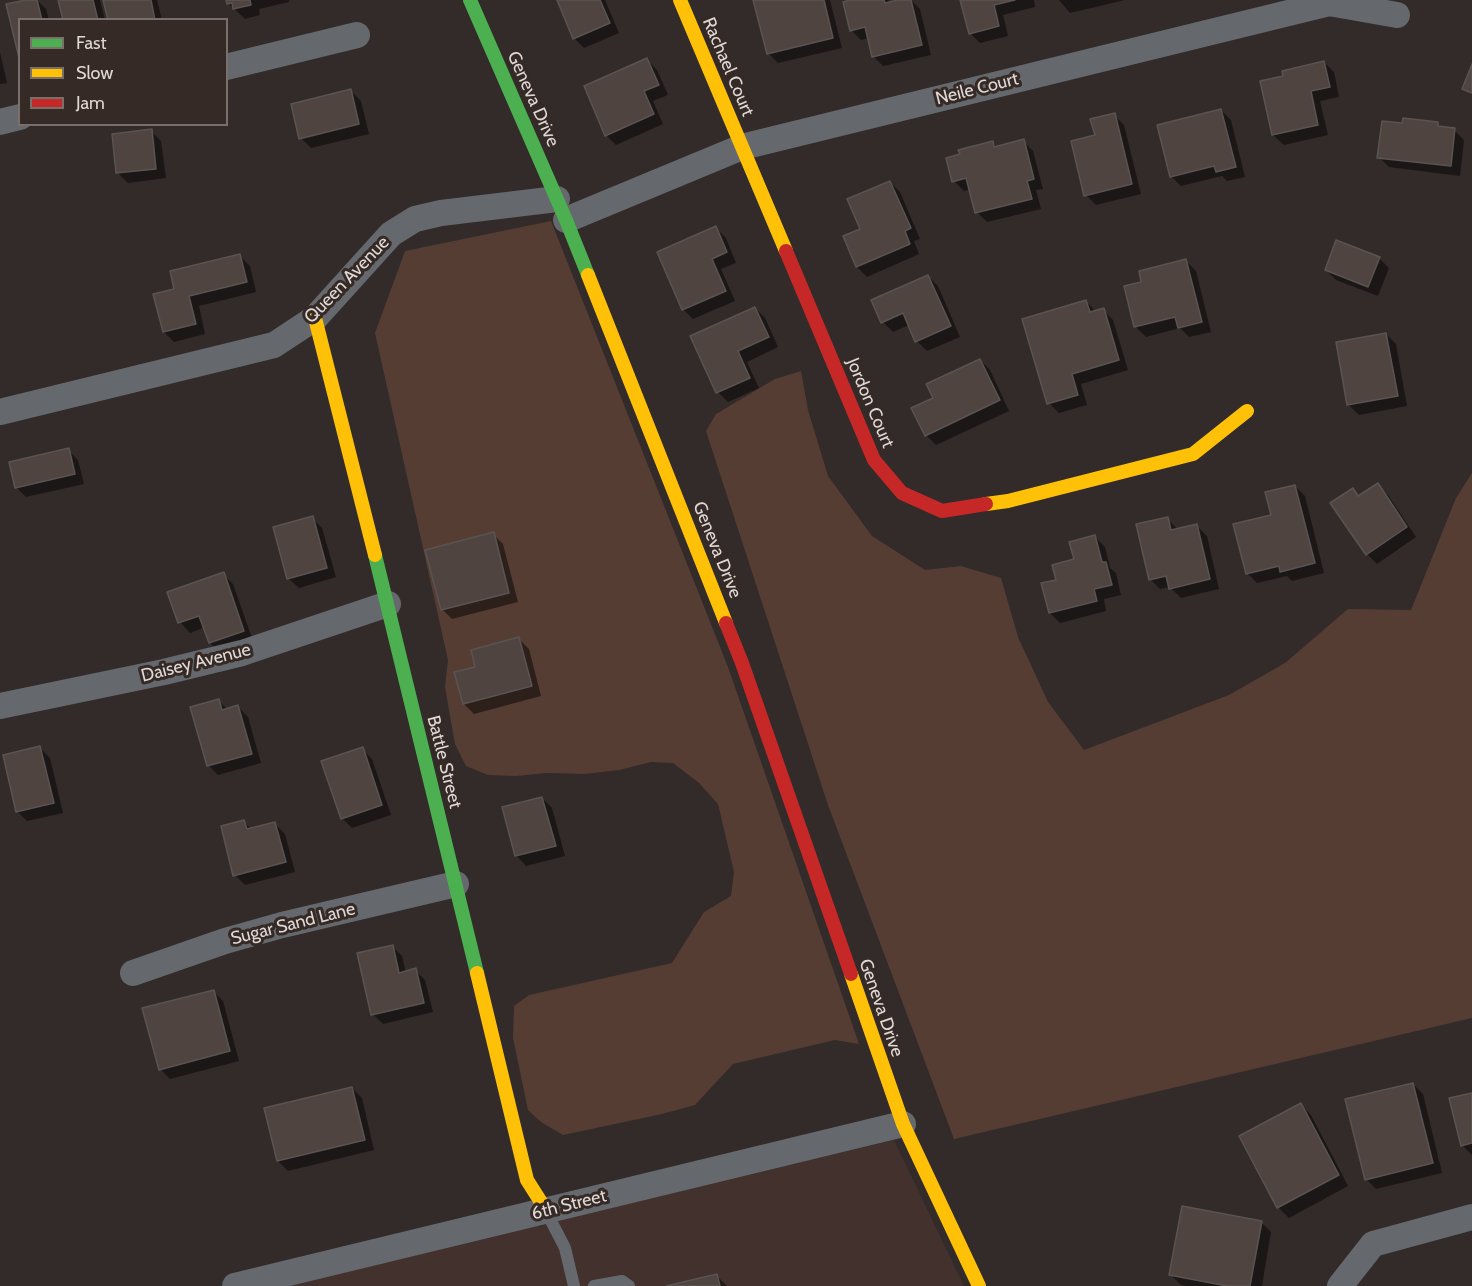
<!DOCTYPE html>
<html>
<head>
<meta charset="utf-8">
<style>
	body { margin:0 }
	#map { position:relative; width:1472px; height:1286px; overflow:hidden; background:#322b2a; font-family:Cabin,sans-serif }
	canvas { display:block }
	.legend { position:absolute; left:18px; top:18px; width:210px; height:108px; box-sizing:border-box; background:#352a26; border:2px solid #79706c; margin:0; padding:8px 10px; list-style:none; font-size:18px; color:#dfd8d5 }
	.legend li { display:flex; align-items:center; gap:12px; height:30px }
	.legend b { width:30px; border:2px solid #79706c }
</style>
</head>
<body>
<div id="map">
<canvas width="1472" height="1286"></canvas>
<ul class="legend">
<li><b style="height:8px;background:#4caf50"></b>Fast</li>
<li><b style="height:8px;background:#ffc107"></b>Slow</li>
<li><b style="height:8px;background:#c62828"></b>Jam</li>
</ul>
</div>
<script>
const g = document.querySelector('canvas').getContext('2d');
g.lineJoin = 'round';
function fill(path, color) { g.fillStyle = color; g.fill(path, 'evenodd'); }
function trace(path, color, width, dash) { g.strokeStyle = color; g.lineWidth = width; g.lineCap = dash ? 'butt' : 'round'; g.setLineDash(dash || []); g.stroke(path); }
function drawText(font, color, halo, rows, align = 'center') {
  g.font = font + ' Cabin,sans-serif'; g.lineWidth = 6; g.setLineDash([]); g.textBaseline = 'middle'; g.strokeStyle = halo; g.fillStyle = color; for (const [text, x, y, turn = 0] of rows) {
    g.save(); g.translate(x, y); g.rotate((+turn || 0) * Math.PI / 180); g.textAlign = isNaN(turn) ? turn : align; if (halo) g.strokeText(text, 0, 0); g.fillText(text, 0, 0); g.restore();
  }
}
const built = new Path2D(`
	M894,1140L964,1286H288L538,1225L540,1227L550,1222Z`);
const green = new Path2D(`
	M551,221L728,667L859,1044L835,1040L733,1064L695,1105L662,1114L563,1135L541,1122L528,1110L513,1038L514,1006L529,995L672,963L704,912L731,896L734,872L718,804L699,783L673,763L651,762L619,770L584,774L547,773L516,776L488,775L466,766L455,744L445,687L448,660L375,333L405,251Z
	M801,371L808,410L828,476L872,536L925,570L961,566L1001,578L1018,637L1048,702L1084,750L1229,695L1285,663L1348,609L1411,610L1456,498L1472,473V1018L954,1139L828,805L706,431L716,414L775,379Z`);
const shadow = new Path2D(`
	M37,0L46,9L49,20H20L8,6Z
	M60,0H100L105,20H64Z
	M105,0H157L162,20H109Z
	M228,0H289V2L259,9L260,15L245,19L228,3Z
	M558,0H605L619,33L584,48L574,38Z
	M757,0H830L842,48L778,63L768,53Z
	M857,0H888L891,3L911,0L920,9L931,55L883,66L873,56L869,38L861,40L851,30Z
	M962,0H1034L1035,7L1003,15L1008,36L980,43L970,33Z
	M1059,0H1125L1070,13Z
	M0,52L7,83L0,84Z
	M647,60L657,70L668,95L653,101L663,124L616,145L606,135Z
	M1324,62L1334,72L1339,97L1320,101L1328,135L1284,145L1273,135L1261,82L1285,77Z
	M351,91L361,101L369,134L311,148L301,138Z
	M1221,110L1231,120L1245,177L1227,181L1222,176L1181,186L1171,176Z
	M1114,115L1124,125L1141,194L1096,205L1086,195Z
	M1437,124L1442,128L1454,130L1464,140L1460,176L1389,167L1379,157L1403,125Z
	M151,131L161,141L166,178L128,183L118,173Z
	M1023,141L1033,151L1043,189L1036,190L1041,209L987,222L977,212L971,189L964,191L954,181L992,143L997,147Z
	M890,182L900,192L920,239L914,241L919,254L867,277L857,267L845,237L862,230Z
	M716,228L726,238L736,263L721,269L735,301L693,319L683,309Z
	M240,256L250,266L256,292L199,306L205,334L174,342L164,332L176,290Z
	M1379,258L1389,268L1378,296L1336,280L1326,270Z
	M1186,261L1196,271L1211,332L1189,337L1180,328L1146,337L1136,327L1126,287L1143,283Z
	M928,276L938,286L960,337L927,351L917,341L909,325L893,332L883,322Z
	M1086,301L1096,312L1103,310L1113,320L1128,370L1081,384L1087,405L1059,413L1049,403Z
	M755,308L765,318L778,347L747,362L759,388L728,402L718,392Z
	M1386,334L1396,344L1407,406L1359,415L1349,405Z
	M980,360L990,370L1009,411L936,445L926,435L935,398Z
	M68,450L78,460L84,484L26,497L16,487Z
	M1378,485L1388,495L1416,537L1377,564L1367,554L1352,490L1360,497Z
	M1295,486L1305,496L1324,573L1292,581L1287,576L1257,583L1247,573L1272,516Z
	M312,518L322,528L336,577L299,588L288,578Z
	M1167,518L1178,530L1197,526L1207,536L1219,589L1181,598L1170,587L1160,589L1150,579Z
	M493,534L503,544L518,602L452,619L442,609Z
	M1095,537L1105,547L1110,568L1116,573L1121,595L1104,599L1106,611L1060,623L1050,613L1058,581Z
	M223,574L233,584L253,641L220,653L210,643L205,627L190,633L180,622L169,593Z
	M519,639L529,649L541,696L474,714L464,704L477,668Z
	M219,701L228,710L238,707L248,717L261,763L218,775L208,765Z
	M40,748L50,758L63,813L27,821L17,811Z
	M362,749L372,759L391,815L352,828L342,818Z
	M542,798L552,808L565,856L526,866L516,855Z
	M244,822L252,830L275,824L285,834L295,872L245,885L235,875Z
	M392,946L402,956L406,973L415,970L425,980L433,1012L383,1024L373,1014Z
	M213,991L223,1001L239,1061L170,1079L160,1069Z
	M1413,1084L1423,1094L1442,1173L1376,1189L1366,1179Z
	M352,1088L362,1098L374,1150L288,1171L278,1161Z
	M1472,1094V1155L1462,1145Z
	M1301,1105L1311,1115L1348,1186L1289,1218L1279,1208L1241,1137Z
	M1261,1222L1271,1232L1262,1286H1187L1181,1285L1171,1275Z
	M716,1275L727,1286H673Z`);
const building = new Path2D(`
	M26,0H37L42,20H20V62L6,4Z
	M58,0H93L98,20H63Z
	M103,0H151L155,20H108Z
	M226,0H250L251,5L233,9L232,3L227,4Z
	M557,0H600L610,23L573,39Z
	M753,0H824L833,38L767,54Z
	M850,0H884L885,3L898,0H911L922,45L872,57L865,27L850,31L843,2Z
	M960,0H1015L994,5L999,26L969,34Z
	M647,58L659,85L644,91L654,114L605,136L584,86Z
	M1324,61L1330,87L1311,91L1318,125L1272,135L1260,81L1283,76L1282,71Z
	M1472,64V93L1462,89Z
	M351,89L359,124L299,139L291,104Z
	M1221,109L1236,167L1216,172L1214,166L1170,177L1157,125Z
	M1115,113L1132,184L1084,196L1071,141L1095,135L1090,119Z
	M1403,118L1438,122V126L1455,128L1451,166L1377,158L1382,121L1402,123Z
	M152,129L156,169L116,173L112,134Z
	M1024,139L1034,179L1027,181L1032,199L975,213L966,178L952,182L946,158L960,154L958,150L993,141L994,147Z
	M890,181L911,228L905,231L910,244L856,267L843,236L860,229L847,199Z
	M716,226L727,252L712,259L726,291L682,310L657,252Z
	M1336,240L1380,257L1368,287L1325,270Z
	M240,254L247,282L189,296L196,324L163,332L153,294L174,289L170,271Z
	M1186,259L1202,322L1178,328L1175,317L1134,327L1124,286L1141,282L1139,271Z
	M928,275L951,326L915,342L903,313L881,323L871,300Z
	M1086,300L1090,312L1104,308L1119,360L1072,374L1078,395L1047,404L1022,319Z
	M755,307L769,337L738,351L750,378L716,393L690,336Z
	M1386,333L1398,396L1347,405L1336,342Z
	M980,359L1000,400L925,436L911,408L933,398L926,384Z
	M69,448L75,474L15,488L9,462Z
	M1378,483L1407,527L1366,555L1330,503L1353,488L1358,496Z
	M1295,485L1315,563L1280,572L1279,566L1246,574L1233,524L1271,515L1265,492Z
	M313,516L327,568L287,579L273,527Z
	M1168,517L1171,530L1197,524L1210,579L1169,589L1166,576L1149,580L1136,524Z
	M494,532L509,593L441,610L425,550Z
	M1095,535L1102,562H1106L1112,585L1094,589L1097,601L1049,613L1041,583L1056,580L1052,565L1074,559L1069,542Z
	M224,572L244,631L209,643L199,616L178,623L167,592Z
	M519,637L532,686L463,704L454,672L475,667L471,650Z
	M219,699L222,710L238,705L252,754L207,766L190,707Z
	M40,746L54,803L16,812L3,755Z
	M363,747L382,805L341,819L321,761Z
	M542,797L556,846L515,856L502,807Z
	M244,820L247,829L275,822L286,862L233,876L221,826Z
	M393,945L399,973L416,968L424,1003L371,1015L357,953Z
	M214,990L230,1051L159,1070L142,1008Z
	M1413,1083L1433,1163L1365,1180L1345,1099Z
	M352,1087L365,1140L277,1161L264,1108Z
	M1472,1093V1143L1461,1146L1449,1098Z
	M1301,1103L1339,1175L1277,1208L1239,1136Z
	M1182,1206L1262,1221L1250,1286H1227L1169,1275Z
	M717,1274L720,1286H666Z`);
const lane = new Path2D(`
	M546,1211L565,1248L574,1286
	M594,1286L622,1281L629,1286`);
const street = new Path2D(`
	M226,67L357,35
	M0,122L20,117
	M566,220L742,147L1329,3L1397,15
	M0,412L274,345L315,318L391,234L415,219L441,213L557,199
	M0,706L164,672L242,653L388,604
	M133,973L225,941L282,925L456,884
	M235,1286L903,1124
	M1340,1286L1373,1244L1472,1217`);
const fast = new Path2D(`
	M470,0L566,220L588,275
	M375,555L477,973`);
const slow = new Path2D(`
	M680,0L786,251
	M588,275L726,623
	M315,318L375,555
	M986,504L1008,501L1193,454L1247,411
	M477,973L527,1180L546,1210
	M851,974L903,1124L979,1286`);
const jam = new Path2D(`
	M786,251L874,460L902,493L942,511L986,504
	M726,623L742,663L851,974`);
const streetNames = [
	["Rachael Court",728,67,67],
	["Neile Court",977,89,-14],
	["Geneva Drive",533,99,66],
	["Queen Avenue",347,280,-46],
	["Jordon Court",870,403,67],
	["Geneva Drive",717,550,68],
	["Daisey Avenue",196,663,-14],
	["Battle Street",444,762,76],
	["Sugar Sand Lane",293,924,-14],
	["Geneva Drive",881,1008,71],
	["6th Street",569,1205,-14]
];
fill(built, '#42312c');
fill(green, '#553d34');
fill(shadow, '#0007');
fill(building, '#504441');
trace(building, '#595452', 1.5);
trace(lane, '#65686c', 12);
trace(street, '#65686c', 26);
trace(fast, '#4caf50', 14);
trace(slow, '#ffc107', 14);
trace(jam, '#c62828', 14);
drawText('18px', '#dfd8d5', '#352a26', streetNames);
</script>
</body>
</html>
